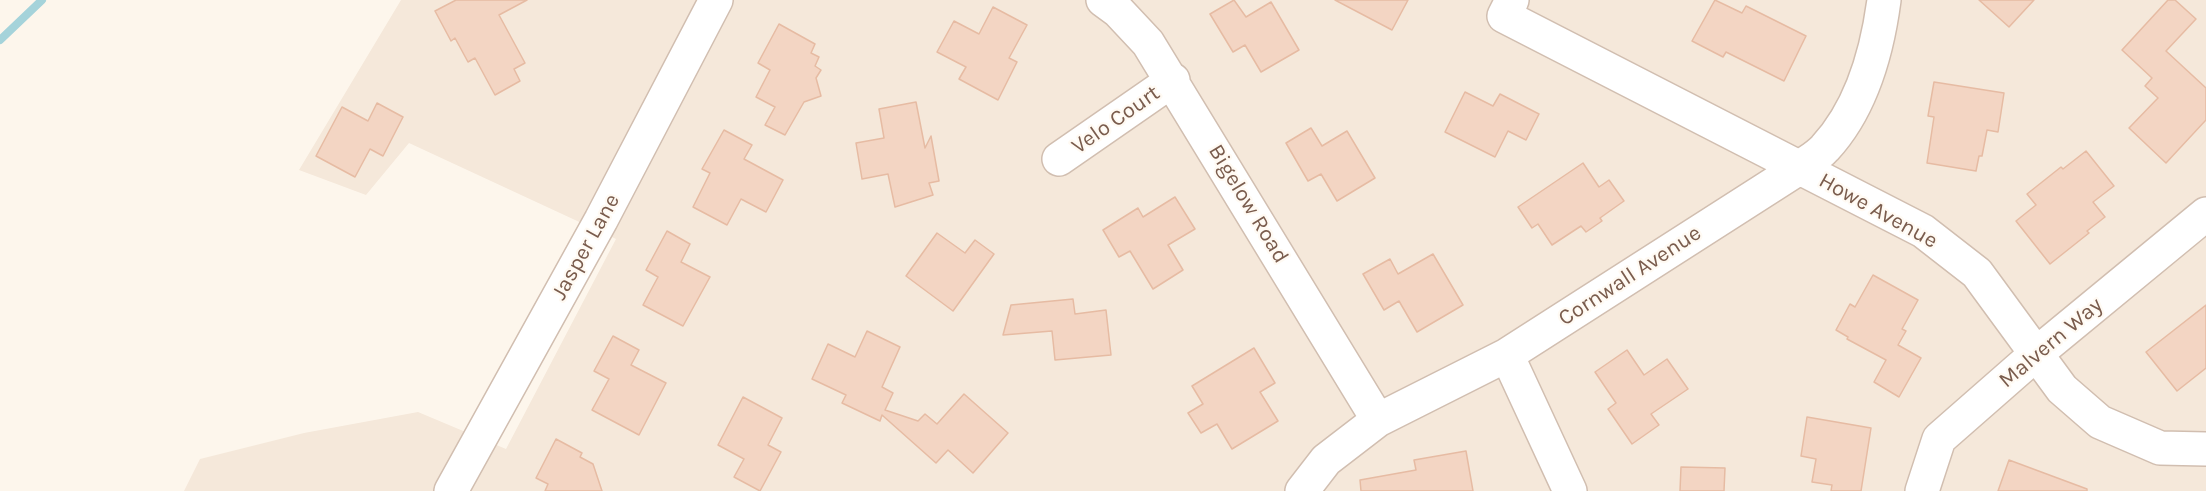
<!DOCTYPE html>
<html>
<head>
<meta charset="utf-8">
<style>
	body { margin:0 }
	canvas { display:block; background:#fdf6ec }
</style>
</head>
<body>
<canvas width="2206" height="491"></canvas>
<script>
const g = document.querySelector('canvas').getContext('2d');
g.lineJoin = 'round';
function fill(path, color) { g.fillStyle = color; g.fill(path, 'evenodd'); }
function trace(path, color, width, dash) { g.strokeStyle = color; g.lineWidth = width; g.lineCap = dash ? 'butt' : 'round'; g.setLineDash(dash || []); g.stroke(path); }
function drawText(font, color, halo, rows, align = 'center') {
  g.font = font + ' Karla,sans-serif'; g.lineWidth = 4.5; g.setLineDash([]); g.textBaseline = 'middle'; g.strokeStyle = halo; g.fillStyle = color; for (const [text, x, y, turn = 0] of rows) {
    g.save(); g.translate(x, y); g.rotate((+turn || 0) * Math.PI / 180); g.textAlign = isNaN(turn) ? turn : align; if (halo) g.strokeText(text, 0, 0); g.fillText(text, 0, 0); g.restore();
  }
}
const residential = new Path2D(`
	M401,0H2206V491H184L200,459L304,433L418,412L506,449L616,239L409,143L366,195L299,170Z`);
const stream = new Path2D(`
	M0,40L42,0`);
const building = new Path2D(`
	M456,0H527L499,15L525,63L514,69L520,81L495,95L475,58L468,62L455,38L451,41L435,11Z
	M1234,0L1246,17L1271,2L1299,50L1261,72L1245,45L1233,52L1210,14Z
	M1335,0H1408L1392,30Z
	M1715,0L1742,13L1746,6L1806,36L1784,81L1726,52L1723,57L1692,41Z
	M1979,0H2034L2009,27Z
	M2168,0H2175L2196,19L2166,51L2206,88V120L2166,163L2129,128L2158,98L2145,86L2152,78L2122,50Z
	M993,7L1027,25L1009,58L1017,62L998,100L959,79L966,67L937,52L954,21L979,34Z
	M779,24L815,44L811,53L819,57L815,66L821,70L816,78L821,96L804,102L785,135L765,125L775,107L756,97L770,70L758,63Z
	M1934,82L2004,93L1998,132L1987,130L1982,156H1979L1976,171L1927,163L1934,117L1928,116Z
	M1465,92L1493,106L1500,94L1539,114L1526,140L1508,131L1495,157L1445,132Z
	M916,102L925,148L931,136L939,181L929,183L933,195L895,207L888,174L862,179L856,143L884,138L879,109Z
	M377,103L403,117L383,156L370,149L355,177L316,156L342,107L368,121Z
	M1311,128L1322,146L1347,131L1375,178L1337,201L1321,174L1308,181L1286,143Z
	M724,130L752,145L744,159L783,180L766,212L741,199L727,225L693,207L710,173L702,169Z
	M2086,151L2114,186L2093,202L2105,217L2087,231L2089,233L2050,264L2016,221L2036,205L2027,194L2061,167L2063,169Z
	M1583,163L1599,187L1609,180L1624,201L1600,218L1602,221L1586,232L1581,226L1552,245L1538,224L1532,228L1518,207Z
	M1175,197L1195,229L1168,245L1183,270L1153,289L1130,251L1119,257L1103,230L1138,208L1143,217Z
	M667,231L690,244L681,262L710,277L683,326L643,305L658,277L646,270Z
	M937,233L965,253L975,240L994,254L953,311L906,276Z
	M1433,254L1463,305L1417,332L1399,301L1384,310L1363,274L1390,259L1398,274Z
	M1873,275L1918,300L1902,329L1906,331L1898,345L1921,358L1899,397L1874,382L1886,360L1847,339L1848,337L1836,330L1850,304L1855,307Z
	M1073,299L1075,314L1106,310L1111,355L1055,360L1052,331L1003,335L1011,305Z
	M2206,305V368L2177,391L2146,352Z
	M867,331L900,347L882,387L893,393L885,410L918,421L925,414L937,424L964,394L1008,433L973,473L948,450L936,463L882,415L880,421L842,403L846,395L812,379L828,344L855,357Z
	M613,336L639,350L631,365L666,383L639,435L592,410L609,379L594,371Z
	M1254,348L1275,383L1260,392L1278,421L1232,449L1217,424L1201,433L1188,413L1203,404L1192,386Z
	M1627,350L1644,375L1667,359L1688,389L1651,414L1659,425L1632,444L1608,409L1616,403L1595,372Z
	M743,397L782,418L768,445L781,452L760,491L734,477L744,459L718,445Z
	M1807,417L1871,428L1861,491H1831L1832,485L1812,482L1816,459L1801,456Z
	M556,439L582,453L580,457L593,464L602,491H545L548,484L536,478Z
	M1466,451L1473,491H1361L1360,480L1416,470L1414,460Z
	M2009,460L2087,489V491H1998Z
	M1681,467L1725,468L1724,491H1680Z`);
const minor = new Path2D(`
	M1103,0L1118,11L1148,43L1378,420
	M1512,0L1504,16L1923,231L1977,273L2062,389L2100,422L2160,448L2206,449
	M1059,159L1173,80
	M1507,355L1570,491
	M451,491L601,220L716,0
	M1302,491L1326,460L1378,420L1507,355L1799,168C1807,162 1818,156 1825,148C1862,108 1877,53 1884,0
	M1922,491L1939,439L2036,354L2206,214`);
const streetNames = [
	["Velo Court",1116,120,-35],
	["Bigelow Road",1248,204,59],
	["Howe Avenue",1878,211,29],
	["Jasper Lane",586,247,-61],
	["Cornwall Avenue",1630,276,-33],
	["Malvern Way",2051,343,-40]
];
fill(residential, '#f5e8da');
trace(stream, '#a5d3da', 8);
fill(building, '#f3d5c3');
trace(building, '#e6bba3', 1.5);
trace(minor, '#d1beb0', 36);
trace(minor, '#fff', 33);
drawText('22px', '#7a5c4d', '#fffaf3', streetNames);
</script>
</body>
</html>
